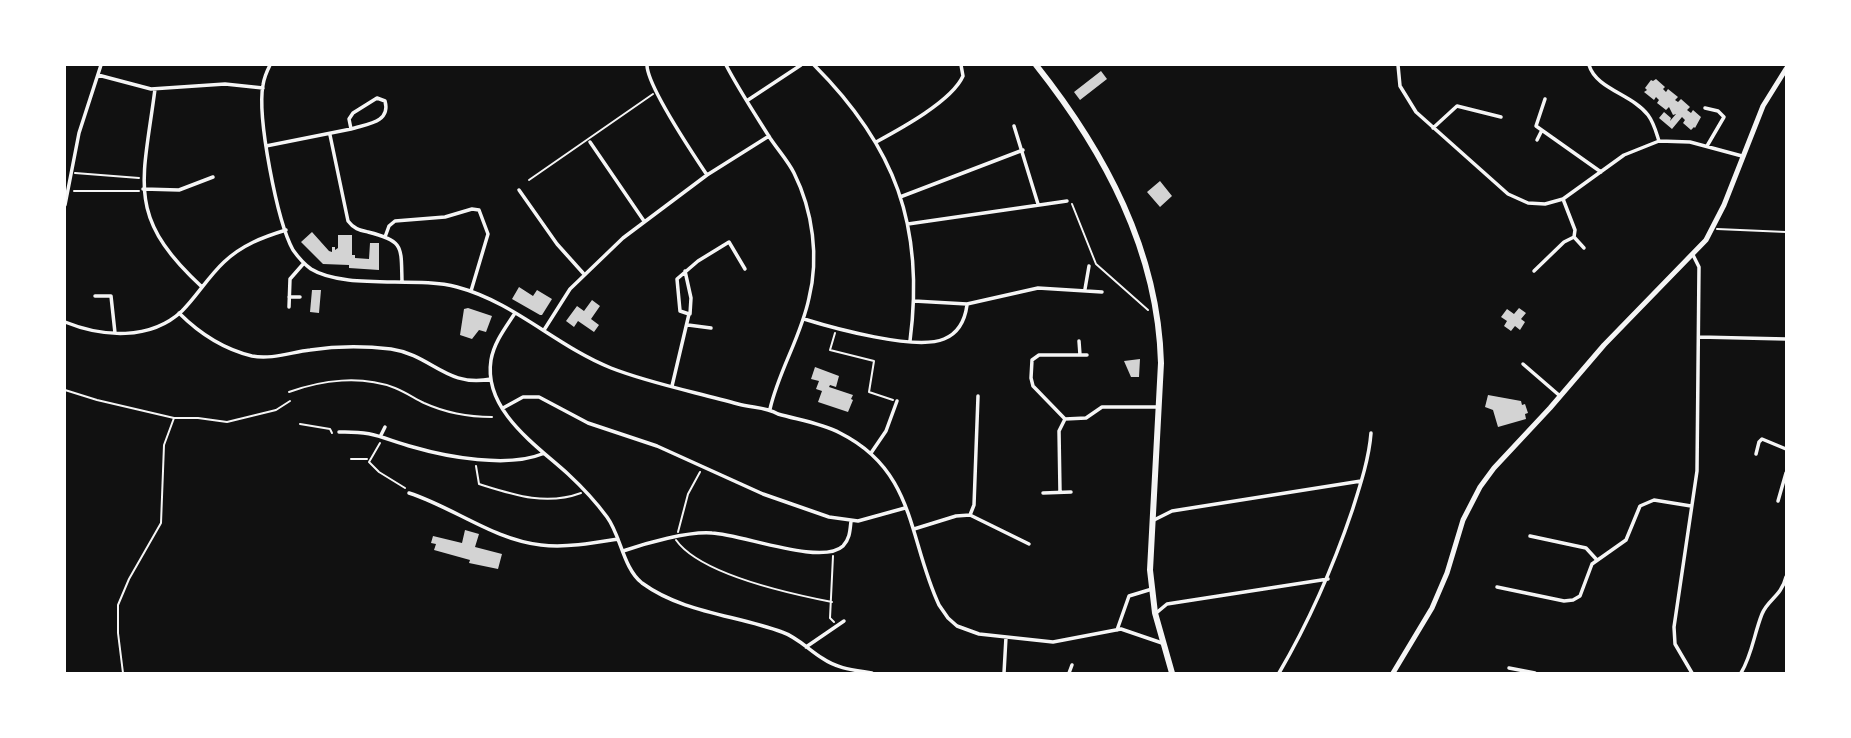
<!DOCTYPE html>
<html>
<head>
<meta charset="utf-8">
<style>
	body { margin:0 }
	#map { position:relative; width:1851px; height:738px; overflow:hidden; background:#111; font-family:Commissioner,sans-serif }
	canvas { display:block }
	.frame { position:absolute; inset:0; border:66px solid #fff; pointer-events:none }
</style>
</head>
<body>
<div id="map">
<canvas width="1851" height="738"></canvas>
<div class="frame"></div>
</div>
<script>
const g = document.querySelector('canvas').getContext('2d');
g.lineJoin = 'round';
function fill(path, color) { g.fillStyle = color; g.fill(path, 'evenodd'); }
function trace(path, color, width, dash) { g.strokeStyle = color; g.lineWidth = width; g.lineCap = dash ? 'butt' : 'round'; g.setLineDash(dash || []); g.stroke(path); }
const building = new Path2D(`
	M1101,71L1107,79L1080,100L1074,92Z
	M1656,79L1665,87L1663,89L1666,92L1668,89L1678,97L1675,100L1678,102L1681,99L1690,107L1687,110L1691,113L1693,110L1701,117L1695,128L1694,127L1691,130L1683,123L1685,120L1682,117L1672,129L1659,118L1664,112L1671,118L1670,121L1676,114L1673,115L1669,107L1666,110L1657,103L1659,100L1656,97L1654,100L1644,92L1647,90L1645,88L1651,80L1653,81Z
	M1160,181L1172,196L1160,207L1147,192Z
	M312,232L329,251L332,252V247H335V250L338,248V235H352V255H355V258L369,259L370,243H379V270L349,268V265L323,264L301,242Z
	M519,287L533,296L537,290L552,299L542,315H540L512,299Z
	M312,290H321L319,313L310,312Z
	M592,300L600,306L591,319L599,325L594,332L578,321L574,327L566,321L577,306L584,311Z
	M468,308L492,316L486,332L479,330L472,339L460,335L464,309Z
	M1519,308L1526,313L1521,319L1525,322L1520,330L1515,326L1511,331L1504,326L1507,321L1501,317L1507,309L1514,314Z
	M1140,359L1139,377H1131L1124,361Z
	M815,367L839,376L836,387L830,385L829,387L853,395L851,399L853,400L848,412L818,402L822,391L816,389L819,381L811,379Z
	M1488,395L1521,401L1522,405L1525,404L1528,413L1525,414L1526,419L1498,427L1493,410L1485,407Z
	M465,530L479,534L475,547L502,554L498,569L469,563L470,560L434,550L436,544L431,543L433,536L462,543Z`);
const path = new Path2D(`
	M75,173L139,178
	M529,180L653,94
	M74,191H139
	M1072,204L1096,264L1148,310
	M1717,229L1786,232
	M835,333L830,350L874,361L869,392L893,400
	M65,390L97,400L174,418H198L227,422L276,410L290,401
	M289,392C322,380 361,375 395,388C405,392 414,398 424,403C446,413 468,417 492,417
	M300,424L330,429L332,433
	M380,443L369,462L379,472L405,488
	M351,459H367
	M476,466L479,484C514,495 546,506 581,493
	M678,532L688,494L700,472
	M676,540C700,574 791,594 832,602
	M833,556L830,618L834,622
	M123,673L118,633V605L129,579L161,523L164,445L174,418`);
const minor = new Path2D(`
	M270,65C267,71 264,78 263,85C257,117 277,221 293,250C298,257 304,264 311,269C345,290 416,276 457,287C514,302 556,346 611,368C652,384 696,392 738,404C752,408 766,407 778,414C799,420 821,423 840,433C916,471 908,539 939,605L948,618L957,626L979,634L1053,642L1121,629L1162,643
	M647,65C647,86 693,154 707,175
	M726,65C739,90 755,114 770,138C778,150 788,161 794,173C813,211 819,258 809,298C801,337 779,370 770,409
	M814,65C895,146 925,226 910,341
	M1398,65L1400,86L1416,112L1508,194L1528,203L1545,204L1563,199L1624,155L1659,141L1690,142L1742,156
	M1589,65C1596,89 1632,94 1648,115C1654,123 1656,132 1659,141
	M98,75L151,89L225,84L263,88
	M155,89C143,183 125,216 202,287
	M1545,99L1536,126L1601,172
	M748,100L801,65
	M1705,108L1718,111L1724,117L1707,146
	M1014,126L1038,204
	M1433,128L1457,106L1501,117
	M330,135L348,221C354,229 359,230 368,232C404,241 401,246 402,281
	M1537,140L1542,130
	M590,142L644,221
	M876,142C900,129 952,101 963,76L961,65
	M266,146L351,129L349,119L353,113L377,98L385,101C391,123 366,124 351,129
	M143,189L179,190L213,177
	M519,190L557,244L583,273
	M900,197L1023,150
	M65,205L79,133L101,65
	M908,224L1067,201
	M385,237L389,226L395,221L445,217L472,209L479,210L488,234L471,291
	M1574,237L1584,248
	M685,271L691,298L690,314
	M1534,271L1564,242L1574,237L1575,230L1563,199
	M1085,289L1089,266
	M95,296H111L115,333
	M289,297H300
	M914,301L967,304L1038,288L1102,292
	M289,307L290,279L304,263
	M179,313C200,334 223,349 252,356C271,360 292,352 310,350C337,346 364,346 391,349C432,355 446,388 491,379
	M515,313C506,327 494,342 491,360C483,410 536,445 568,474C582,487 596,502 607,517C621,536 623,568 642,583C683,613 736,615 782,632C797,637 809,650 822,658C838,669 854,670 872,673
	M804,319C833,328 916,351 944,339C959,333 965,320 967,305
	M65,322C102,337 150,341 182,311C197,296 208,277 224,262C242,245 263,237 286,230
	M688,325L711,328
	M544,330L570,289L623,238L707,175L769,136
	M1699,337L1786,339
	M1079,341L1080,355
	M1087,355H1039L1032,360L1031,378L1033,386L1065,419L1086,418L1102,407H1159
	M1523,364L1560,396
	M672,386L689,314L680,311L677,279L698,261L729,242L745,269
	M503,408L523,397H539L588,423L657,446L763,494L829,517L858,521L905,508
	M339,432C374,431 381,438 413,447C447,457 508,468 542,454
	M381,435L385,427
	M871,453L886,431L897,401
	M1756,454L1759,442L1762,439L1786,449
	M1060,492L1059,431L1065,419
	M409,493C453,507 494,540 541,545C566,548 594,543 618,539
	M1043,493L1071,492
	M1778,501L1786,473
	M970,515L1029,544
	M1154,520L1172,511L1361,481
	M914,529L956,516L970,515L974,505L978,396
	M1530,536L1586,548L1597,560
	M623,551C646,543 689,531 712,533C741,534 822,566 843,546C850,539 850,530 851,521
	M1497,587L1564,601L1573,600L1580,596L1592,564L1626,540L1640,506L1654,500L1691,506
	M1155,614L1167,604L1328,579
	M1117,630L1129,596L1152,589
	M806,647L844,621
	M1509,668L1535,673
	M1004,673L1006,637
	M1069,673L1072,665
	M1279,673C1310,620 1332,570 1352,511C1360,486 1369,459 1371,433
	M1692,673L1675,644L1674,627L1697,471L1699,267L1693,255
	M1741,673C1752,655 1754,634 1762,614C1768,599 1781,597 1786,577`);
const secondary = new Path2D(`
	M1393,673L1432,608L1447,573L1463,520L1480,487L1494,468L1550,408L1604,345L1706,240L1724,205L1763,106L1786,69`);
const primary = new Path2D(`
	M1036,65C1105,152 1158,251 1161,363L1150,570L1155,613L1172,673`);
fill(building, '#d3d3d3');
trace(path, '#f5f5f5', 2);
trace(minor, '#f5f5f5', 3.5);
trace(secondary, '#f5f5f5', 5);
trace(primary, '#f5f5f5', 6);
</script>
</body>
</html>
